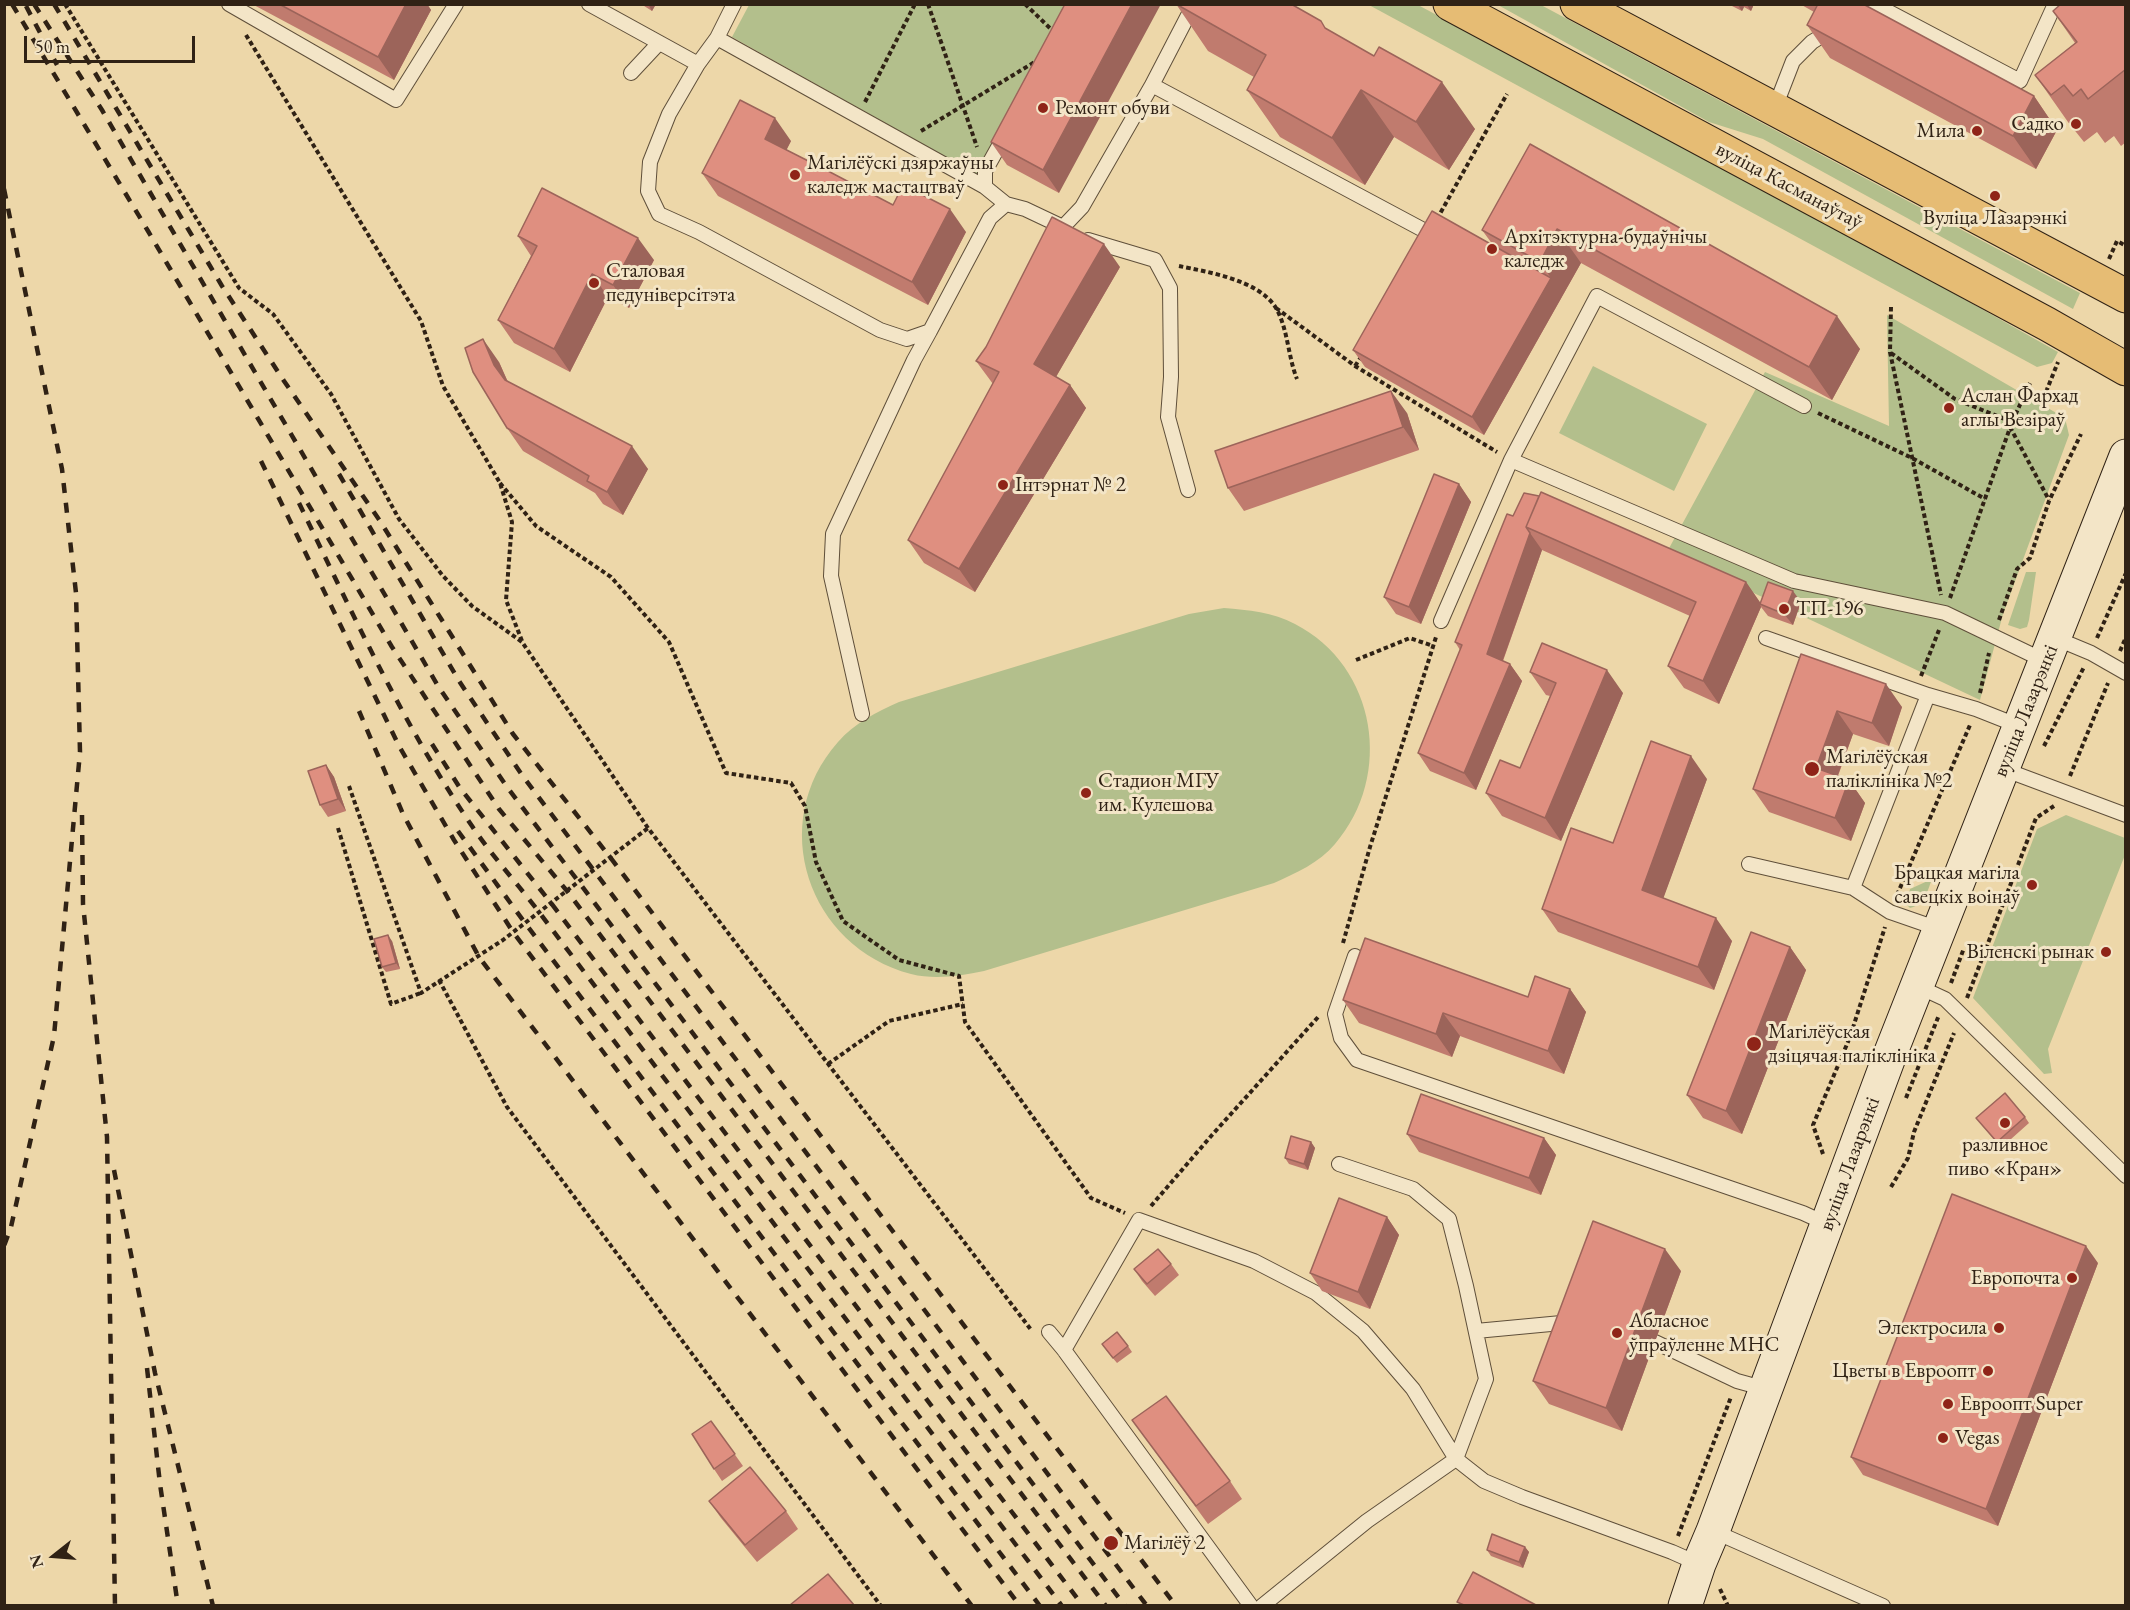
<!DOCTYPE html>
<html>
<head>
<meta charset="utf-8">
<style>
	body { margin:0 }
	#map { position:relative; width:2130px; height:1610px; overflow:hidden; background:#edd7a9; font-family:"EB Garamond",serif }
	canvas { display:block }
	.frame { position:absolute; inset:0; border:6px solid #302215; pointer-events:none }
	.north { position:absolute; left:24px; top:1526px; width:60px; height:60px; -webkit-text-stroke:4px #f3e5c7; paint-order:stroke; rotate:253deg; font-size:16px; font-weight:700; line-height:24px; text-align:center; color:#302215 }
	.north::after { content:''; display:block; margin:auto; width:21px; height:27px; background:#302215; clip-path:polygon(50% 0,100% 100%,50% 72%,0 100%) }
	.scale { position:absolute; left:24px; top:36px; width:171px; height:27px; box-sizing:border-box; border:3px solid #302215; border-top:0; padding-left:8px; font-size:18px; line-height:21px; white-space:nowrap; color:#302215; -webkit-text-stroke:4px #f3e5c7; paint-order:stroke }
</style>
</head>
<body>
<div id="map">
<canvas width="2130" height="1610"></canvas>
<div class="frame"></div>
<div class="north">N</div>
<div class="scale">50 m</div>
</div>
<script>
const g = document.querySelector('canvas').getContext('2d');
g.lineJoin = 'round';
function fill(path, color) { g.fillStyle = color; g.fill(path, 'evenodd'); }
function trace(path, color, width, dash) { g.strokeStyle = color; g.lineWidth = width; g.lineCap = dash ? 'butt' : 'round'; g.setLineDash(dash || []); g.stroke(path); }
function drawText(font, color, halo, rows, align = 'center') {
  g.font = font + ' "EB Garamond",serif'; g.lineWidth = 6; g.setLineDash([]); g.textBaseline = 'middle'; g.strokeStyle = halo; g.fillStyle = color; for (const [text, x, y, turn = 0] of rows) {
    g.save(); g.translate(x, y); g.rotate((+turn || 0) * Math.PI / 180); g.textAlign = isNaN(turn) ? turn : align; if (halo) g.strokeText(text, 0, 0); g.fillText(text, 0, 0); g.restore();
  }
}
const green = new Path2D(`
	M749,5H1072L978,175L732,37Z
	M1369,5H1418L1884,254L2058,352L2052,363L2037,367Z
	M1498,5H1541L2080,293L2073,309L1763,139L1709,122Z
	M1887,315L2065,418L2069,435L2003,614L1980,700L1667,552L1765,372L1889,426Z
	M1593,366L1707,424L1674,491L1559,433Z
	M2026,572H2036L2029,620L2027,627L2020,629L2008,625Z
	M1224,608C1248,610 1273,612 1295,624C1377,666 1394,776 1335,844C1319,863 1296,873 1274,883L984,971C960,976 935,980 911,974C808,947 766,823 838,742C854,723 877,712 899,702L1189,614Z
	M2066,815L2125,838V855L2048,1049L2052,1073L2044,1074L1973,998L2037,829Z
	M1932,879C1927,892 1925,904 1910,908L1906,904L1910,889Z`);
const path = new Path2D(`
	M65,4L239,288L273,314L331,394L399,519L443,576L472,606L522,642L648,828L1032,1331
	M928,4L977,147
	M1025,4L1055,33
	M246,35L421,321L443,386L500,483L512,522L506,600L522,641
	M865,102L915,4
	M921,131L1038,60
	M1437,219L1507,94
	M2109,259L2117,241L2126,246
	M1179,266C1208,272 1259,280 1276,308C1288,329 1288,357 1297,379
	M1891,307L1890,352L1941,595
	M1276,308L1355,366L1497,452
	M1891,353L1955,399L2012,422
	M1355,366L1361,357
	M2046,392L2058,362
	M1818,413L1912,458L1985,499
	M2010,427L2049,500
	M500,483L536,526L611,577L669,642L726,773L791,783L805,806L816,862L843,921L899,960L959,976L965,1022L1091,1198L1125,1213
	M1950,598L2012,422L2030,383
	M1999,620L2017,569L2030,558L2049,501L2081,434
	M2097,638L2126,573
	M2120,651L2126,637
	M1356,660L1410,638L1433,646
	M1921,676L1939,630
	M1980,693L1989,653
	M2044,746L2084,667
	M2070,776L2108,683
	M349,786L421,993L503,940L648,828
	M338,828L391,1004L421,993
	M1897,895L1970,725
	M1343,943L1370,847L1436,637
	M439,980L507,1107L881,1606
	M1951,983L1964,948
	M1967,998L2036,818L2054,806
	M828,1064L889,1021L963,1004
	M1906,1098L1939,1015
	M1823,1154L1813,1125L1850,1037L1885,927
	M1891,1187L1908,1158L1914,1132L1954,1033
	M1151,1206L1212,1135L1319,1016
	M1678,1536L1731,1397
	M1720,1589L1728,1606`);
const service = new Path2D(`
	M229,4L396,100L456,4
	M589,4L698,64
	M734,4L717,38L698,64L669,114L650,162L648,191L659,214L699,232L880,330L907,339L930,331L990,218L1006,204L1025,209L1063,227
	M1874,4L2020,81L2055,4
	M717,38L985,187L1006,204
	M631,73L659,43
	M1152,85L1429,233
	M1774,110L1793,61L1812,42L1833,29
	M985,187V171L1005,135
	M1059,234L1063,227L1082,207L1152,85L1194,4
	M1088,240L1155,260L1170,288L1171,377L1168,417L1188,490
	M1511,460L1794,581L1945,613L2045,661
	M1441,621L1511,460L1597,296L1804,406
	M1766,638L1928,695L1976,709L2019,726
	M2055,638L2091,653L2126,673
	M862,714L831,576L833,534L914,360L930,331
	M2003,769L2126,815
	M1749,864L1853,888L1890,912L1939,929
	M1853,888L1928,695
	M1355,956L1335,1014L1341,1038L1357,1060L1803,1213L1827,1224
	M1917,986L1945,999L2126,1176
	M1476,1331L1572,1322
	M1049,1332L1064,1350L1251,1606
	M1655,1342L1737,1381L1766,1389
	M1064,1350L1139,1220L1254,1261L1316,1293L1363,1331L1413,1389L1456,1459L1484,1481L1522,1497L1672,1552L1699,1564
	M1713,1531L1883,1606
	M1262,1606L1367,1521L1456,1459L1486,1379L1466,1286L1449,1219L1413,1189L1339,1164`);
const secondary = new Path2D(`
	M1685,1606L1699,1564L1713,1531L1891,1052L2126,456`);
const primary = new Path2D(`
	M1450,4L2047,324L2126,369
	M1577,4L2126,296`);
const rail = new Path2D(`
	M12,4L148,231L392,647L499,809L567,891L1106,1606
	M34,4L102,110L438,686L507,787L1125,1606
	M54,4L222,286L284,381L380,521L513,734L610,857L1176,1606
	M26,6L57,65
	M4,189L62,469L76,593L80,752L54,1036L11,1227L4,1246
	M261,461L399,746L454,840L513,932L1020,1606
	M339,474L459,681L522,775L1147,1606
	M299,503C352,612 403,725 472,826C492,856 517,883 539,912L1062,1606
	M359,711L403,814L479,957L972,1606
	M432,744L460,788L551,903L1083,1606
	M82,815L83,904L107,1137L115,1606
	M458,831L525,923L1040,1606
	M114,1170L155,1373L213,1606
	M147,1368L160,1484L178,1606`);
const wall = new Path2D(`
	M252,4H427L431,10L394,80Z
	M641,4H656L652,11Z
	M1065,4L1059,193L1007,165L991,142Z
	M1176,4L1327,30L1475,129L1449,170L1394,137L1365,185L1280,137L1247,90L1254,77L1208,51Z
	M1728,4H1754L1751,11L1744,7L1742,11Z
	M1800,4H1863L2034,96L2057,130L2036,169L1830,58L1807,25L1814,12Z
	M2126,4V142L2121,146L2114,136L2105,143L2097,132L2084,142L2068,122L2035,75L2075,43L2053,11Z
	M791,141L786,150L893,205L966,232L928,305L718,196L702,173Z
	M1530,144L1860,349L1832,400L1581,263L1484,435L1365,367L1353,350L1493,245L1482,230Z
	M518,236L654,260L629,308L608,297L570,372L514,343L498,320L531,256Z
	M1120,267L1056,377L1070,385L1086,408L975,592L924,563L908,540L993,384L976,361Z
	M499,362L508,382L648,469L623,515L603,504L595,493L523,451L507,428Z
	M1407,413L1419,450L1244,511L1228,488Z
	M1459,484L1471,502L1421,624L1396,614L1384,597Z
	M1507,514L1746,582L1760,603L1801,602L1793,625L1768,616L1761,607L1719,704L1684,688L1668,666L1690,616L1542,550L1503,661L1510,664L1522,681L1476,790L1430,771L1418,753L1460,650L1455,642Z
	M1801,654L1902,707L1889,746L1853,734L1838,776L1849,780L1865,803L1851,841L1769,812L1753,789Z
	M1530,672L1623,693L1561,841L1502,816L1486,793L1520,768L1550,696L1546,695Z
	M326,765L334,777L346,811L328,817L320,805Z
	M1707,779L1663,898L1732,941L1714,990L1558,932L1542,909L1613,843Z
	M392,941L400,969L386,972L382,967Z
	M1790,947L1806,970L1742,1134L1703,1118L1687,1095Z
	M1570,989L1586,1012L1564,1074L1460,1036L1452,1057L1359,1023L1343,1000L1528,997Z
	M2025,1117L2029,1123L2001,1148L1976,1118Z
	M1407,1134L1544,1138L1556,1155L1541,1195L1419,1152Z
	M1311,1142L1315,1148L1308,1170L1289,1164L1285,1158Z
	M1387,1217L1399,1235L1370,1309L1322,1291L1310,1273Z
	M2098,1263L1998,1526L1863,1475L1851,1457Z
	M1171,1264L1179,1275L1155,1296L1142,1281L1134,1269Z
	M1681,1271L1622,1431L1549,1404L1533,1381Z
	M1128,1346L1132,1352L1117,1363L1106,1350Z
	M1132,1420L1230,1481L1242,1499L1208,1524Z
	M711,1421L743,1466L722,1481L714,1469Z
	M709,1501L786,1511L798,1529L757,1562L721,1518Z
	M1525,1547L1529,1552L1523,1568L1491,1556L1487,1550Z`);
const shadedWall = new Path2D(`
	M406,4H427L431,10L394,80L378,57Z
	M648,4H656L652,11Z
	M1132,4H1161L1059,193L1043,170Z
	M1737,4H1742L1744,7L1742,11Z
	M1746,4H1754L1751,11Z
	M1442,82L1475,129L1449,170L1416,122Z
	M1361,90L1394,137L1365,185L1332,138Z
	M2034,96L2057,130L2036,169L2013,136Z
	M775,118L791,141L781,161L765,139Z
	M950,209L966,232L928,305L912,282Z
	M1557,229L1581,263L1484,435L1472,417L1551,278L1540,262Z
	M638,238L654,260L629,308L613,285Z
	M1104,244L1120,267L1050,387L1034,364Z
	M592,274L608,297L570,372L554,349Z
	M1837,316L1860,349L1832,400L1809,367Z
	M483,339L499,362L510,387L494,365Z
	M1070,385L1086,408L975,592L959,569Z
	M1391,391L1407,413L1419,450L1403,427Z
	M632,446L648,469L623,515L607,492Z
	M1459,484L1471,502L1421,624L1409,607Z
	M1530,533L1542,550L1499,671L1487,654Z
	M1746,582L1762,605L1760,604L1761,607L1719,704L1703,681Z
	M1793,591L1801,602L1793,625L1784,614Z
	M1510,664L1522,681L1476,790L1464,773Z
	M1607,670L1623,693L1561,841L1545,818Z
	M1886,684L1902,707L1889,746L1872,723Z
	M1837,711L1853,734L1832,791L1816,768Z
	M1691,756L1707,779L1658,913L1642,890Z
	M326,765L334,777L346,811L338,799Z
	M1849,780L1865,803L1851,841L1835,818Z
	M1716,918L1732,941L1714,990L1698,967Z
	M388,935L392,941L400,969L396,963Z
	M1790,947L1806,970L1742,1134L1726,1111Z
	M1570,989L1586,1012L1564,1074L1548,1051Z
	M1443,1013L1460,1036L1452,1057L1436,1034Z
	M1544,1138L1556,1155L1541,1195L1529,1178Z
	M1311,1142L1315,1148L1308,1170L1304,1164Z
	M1387,1217L1399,1235L1370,1309L1358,1292Z
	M2086,1246L2098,1263L1998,1526L1986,1509Z
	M1665,1249L1681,1271L1622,1431L1606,1408Z
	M1525,1547L1529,1552L1523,1568L1519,1562Z`);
const building = new Path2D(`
	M279,4H406L378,57Z
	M1065,4H1132L1043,170L991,142Z
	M1176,4H1291L1321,21L1325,28L1374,56L1379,47L1442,82L1416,122L1361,90L1332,138L1247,90L1266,55Z
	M1818,4H1863L2034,96L2013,136L1807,25Z
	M2061,4H2126V69L2088,99L2081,89L2073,96L2064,85L2051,95L2035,75L2077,42L2053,11Z
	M740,100L775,118L765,139L828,171L893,205L903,185L950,209L912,282L702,173Z
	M1530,144L1837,316L1809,367L1557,229L1540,262L1482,230Z
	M542,188L638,238L613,285L592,274L554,349L498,320L537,246L518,236Z
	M1432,211L1551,278L1472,417L1353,350Z
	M1052,217L1104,244L1034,364L1070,385L959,569L908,540L999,372L976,361L986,347Z
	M483,339L494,365L505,380L632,446L607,492L587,481L589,476L507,428L473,372L465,348Z
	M1391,391L1403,427L1228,488L1215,451Z
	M1434,474L1459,484L1409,607L1384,597Z
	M1541,492L1746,582L1703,681L1668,666L1696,602L1526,527Z
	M1524,493L1539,496L1526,527L1530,533L1487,654L1510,664L1464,773L1418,753L1462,645L1455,642L1507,514L1513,516Z
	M1768,582L1793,591L1784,614L1760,604Z
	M1542,643L1607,670L1545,818L1486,793L1500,760L1520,768L1556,683L1530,672Z
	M1801,654L1886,684L1872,723L1837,711L1816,768L1849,780L1835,818L1753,789Z
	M1651,741L1691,756L1642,890L1716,918L1698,967L1542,909L1571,828L1613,843Z
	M326,765L338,799L320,805L308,771Z
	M1751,932L1790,947L1726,1111L1687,1095Z
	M388,935L396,963L382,967L374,939Z
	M1365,938L1528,997L1535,976L1570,989L1548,1051L1443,1013L1436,1034L1343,1000Z
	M2005,1093L2025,1117L1997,1142L1976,1118Z
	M1421,1094L1544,1138L1529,1178L1407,1134Z
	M1291,1136L1311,1142L1304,1164L1285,1158Z
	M1952,1194L2086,1246L1986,1509L1851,1457Z
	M1339,1198L1387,1217L1358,1292L1310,1273Z
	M1593,1221L1665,1249L1606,1408L1533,1381Z
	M1158,1249L1171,1264L1147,1284L1134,1269Z
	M1117,1332L1128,1346L1113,1358L1102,1344Z
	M1166,1396L1230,1481L1196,1506L1132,1420Z
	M711,1421L735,1454L714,1469L692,1434Z
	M750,1467L786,1511L745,1545L709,1501Z
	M1492,1534L1525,1547L1519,1562L1487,1550Z
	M1473,1572L1536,1605H1464L1457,1602Z
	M828,1574L854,1605H790Z`);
const markers = [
	[1043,108,6,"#8f2418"],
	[2076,124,6,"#8f2418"],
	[1977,131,6,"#8f2418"],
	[795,175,6,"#8f2418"],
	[1995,196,6,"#8f2418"],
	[1492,249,6,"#8f2418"],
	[594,283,6,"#8f2418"],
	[1949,408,6,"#8f2418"],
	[1003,485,6,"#8f2418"],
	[1784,609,6,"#8f2418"],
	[1812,769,8,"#8f2418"],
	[1086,793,6,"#8f2418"],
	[2032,885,6,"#8f2418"],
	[2106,952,6,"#8f2418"],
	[1754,1044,8,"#8f2418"],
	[2005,1123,6,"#8f2418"],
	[2072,1278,6,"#8f2418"],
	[1999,1328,6,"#8f2418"],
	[1617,1333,6,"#8f2418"],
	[1988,1371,6,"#8f2418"],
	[1948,1404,6,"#8f2418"],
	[1943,1438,6,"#8f2418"],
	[1111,1543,8,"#8f2418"]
];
const poiNames = [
	["Ремонт обуви",1055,108],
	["Садко",2064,124,"right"],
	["Мила",1965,131,"right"],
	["Магілёўскі дзяржаўны",807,163],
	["каледж мастацтваў",807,187],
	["Вуліца Лазарэнкі",1995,218,"center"],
	["Архітэктурна-будаўнічы",1504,237],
	["каледж",1504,261],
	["Сталовая",606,271],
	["педуніверсітэта",606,295],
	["Аслан Фархад",1961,396],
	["аглы Везіраў",1961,420],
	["Інтэрнат № 2",1015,485],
	["ТП-196",1796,609],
	["Магілёўская",1826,757],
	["паліклініка №2",1826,781],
	["Стадион МГУ",1098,781],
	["им. Кулешова",1098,805],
	["Брацкая магіла",2020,873,"right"],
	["савецкіх воінаў",2020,897,"right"],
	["Віленскі рынак",2094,952,"right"],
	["Магілёўская",1768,1032],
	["дзіцячая паліклініка",1768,1056],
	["разливное",2005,1145,"center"],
	["пиво «Кран»",2005,1169,"center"],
	["Европочта",2060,1278,"right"],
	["Абласное",1629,1321],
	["ўпраўленне МНС",1629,1345],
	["Электросила",1987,1328,"right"],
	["Цветы в Евроопт",1976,1371,"right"],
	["Евроопт Super",1960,1404],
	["Vegas",1955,1438],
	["Магілёў 2",1124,1543]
];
const streetNames = [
	["вуліца Касманаўтаў",1789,186,28],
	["вуліца Лазарэнкі",2026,711,-68],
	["вуліца Лазарэнкі",1850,1164,-70]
];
fill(green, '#b3bf8c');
trace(service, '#5f4f3a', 16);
trace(secondary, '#302215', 35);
trace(primary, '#302215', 35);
trace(path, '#302215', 4, [4.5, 3]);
trace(service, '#f3e5c7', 14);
trace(secondary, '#f3e5c7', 33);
trace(primary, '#e6bc74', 33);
trace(rail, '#302215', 4.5, [10, 10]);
fill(wall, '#c07b6e');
fill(shadedWall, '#9c645a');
fill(building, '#df8f80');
trace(building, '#9c645a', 1.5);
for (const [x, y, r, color] of markers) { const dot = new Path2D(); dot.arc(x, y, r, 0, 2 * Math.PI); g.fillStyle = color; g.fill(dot); trace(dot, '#f3e5c7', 2); }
drawText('21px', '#302215', '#f3e5c7', poiNames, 'left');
drawText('21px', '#302215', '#f3e5c7', streetNames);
</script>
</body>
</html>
